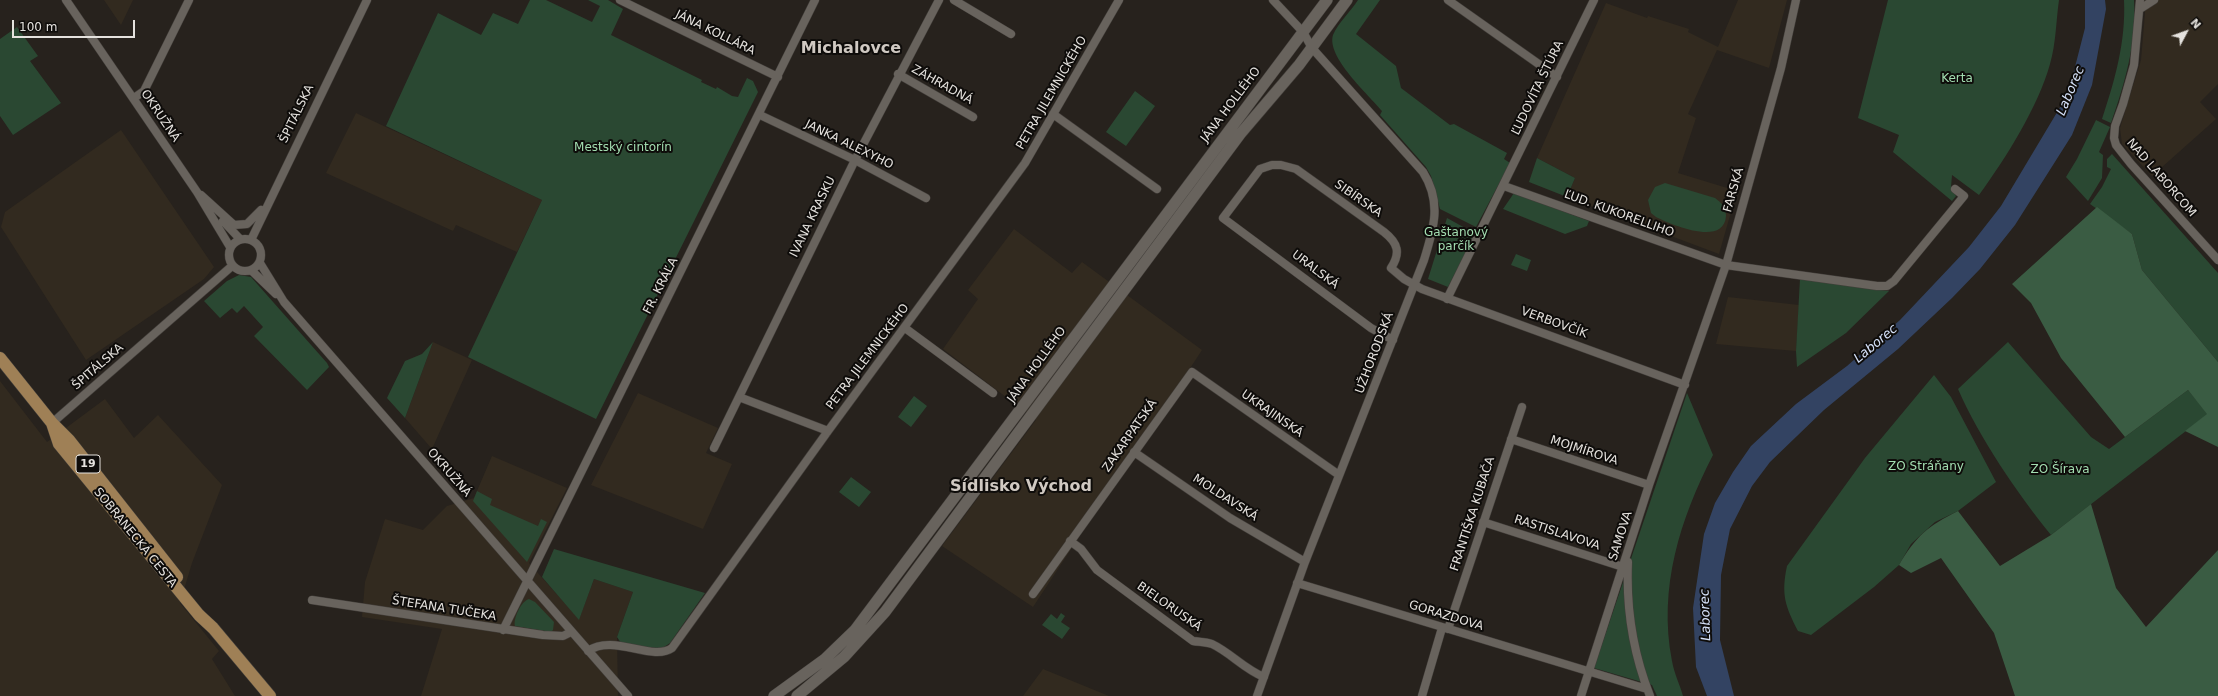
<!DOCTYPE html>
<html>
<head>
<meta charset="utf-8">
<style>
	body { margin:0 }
	#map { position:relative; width:2218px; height:696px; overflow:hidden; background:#27221d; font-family:"DejaVu Sans",sans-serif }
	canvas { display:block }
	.north { position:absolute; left:2166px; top:12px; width:40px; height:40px; -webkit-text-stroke:3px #0e0c0a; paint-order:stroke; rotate:49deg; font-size:11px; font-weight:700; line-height:16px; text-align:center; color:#e5e2de }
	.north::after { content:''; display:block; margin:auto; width:14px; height:18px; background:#e5e2de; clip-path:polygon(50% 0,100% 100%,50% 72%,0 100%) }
	.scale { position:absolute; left:12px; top:20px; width:123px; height:18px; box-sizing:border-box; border:2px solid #e5e2de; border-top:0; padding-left:5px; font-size:12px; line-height:14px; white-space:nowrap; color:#e5e2de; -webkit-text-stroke:3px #0e0c0a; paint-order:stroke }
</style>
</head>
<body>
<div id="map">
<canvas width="2218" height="696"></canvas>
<div class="north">N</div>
<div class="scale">100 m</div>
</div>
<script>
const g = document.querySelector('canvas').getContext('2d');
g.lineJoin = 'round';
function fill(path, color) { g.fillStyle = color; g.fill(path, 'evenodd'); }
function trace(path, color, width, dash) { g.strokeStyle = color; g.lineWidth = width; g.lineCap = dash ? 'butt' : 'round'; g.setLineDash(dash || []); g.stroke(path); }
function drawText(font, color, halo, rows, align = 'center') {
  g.font = font + ' "DejaVu Sans",sans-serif'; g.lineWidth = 4; g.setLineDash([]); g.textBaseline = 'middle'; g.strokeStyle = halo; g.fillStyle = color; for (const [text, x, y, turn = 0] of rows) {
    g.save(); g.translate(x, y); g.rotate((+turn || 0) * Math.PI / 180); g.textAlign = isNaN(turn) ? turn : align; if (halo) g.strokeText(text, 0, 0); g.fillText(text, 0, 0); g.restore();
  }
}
const built = new Path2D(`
	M104,0H133L121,25Z
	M1738,0H1787L1769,68L1717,50L1688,114L1696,118L1678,173L1737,191L1719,254L1567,197L1575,178L1537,158L1606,3L1647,18L1648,16L1689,29L1688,32L1718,47Z
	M2144,0H2218V84L2200,102L2216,119L2152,176L2122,144L2120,128L2141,60L2145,13Z
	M356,113L542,200L517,252L456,225L453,231L326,173Z
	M121,130L214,267L204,279L86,360L1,227L5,212Z
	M1014,229L1072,273L1082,262L1202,350L1033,607L942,546L1036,420L943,349L978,299L968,290Z
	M1728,297L1799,305L1796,351L1716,344Z
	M433,342L472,360L432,449L405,418Z
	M0,381L47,442L105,399L134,438L158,415L222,485L192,563L180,603L219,651L212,659L235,696H0Z
	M638,393L718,428L706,453L732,464L703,529L591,485Z
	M492,456L567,488L529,563L579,619L594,579L633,592L617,637L618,696H421L442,629L362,617L365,582L385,519L423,530L447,506L474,498Z
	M1043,669L1109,696H1023Z`);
const green = new Path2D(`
	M530,0H546L592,22L600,6L588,0H608L623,9L611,35L702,80L701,82L716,89L717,87L732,96L738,97L747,78L753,81L758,92L596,419L468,357L542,200L386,126L438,13L481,35L493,13L518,24Z
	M1358,0H1380L1356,34L1396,66L1401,88L1450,125L1454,124L1507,153L1504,159L1510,163L1476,227L1440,209L1431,176L1426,167L1380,115L1382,111C1369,95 1326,57 1333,35C1338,23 1351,11 1358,0Z
	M1888,0H2059C2056,21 2056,44 2050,64C2038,107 2006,158 1979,195L1952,175L1951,187L1956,196L1952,201L1893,152L1899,135L1858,118Z
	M2124,0H2134C2137,42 2125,83 2111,123L2102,119C2115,80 2126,41 2124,0Z
	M17,27L38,56L30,61L61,103L13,135L0,116V39Z
	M1135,91L1155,106L1126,146L1106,132Z
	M2096,120L2110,127L2099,152L2103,155L2102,178L2088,201L2066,177L2077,159Z
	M2112,154L2218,273V362L2142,270L2132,234L2090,204L2102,187L2111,169L2107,167V159Z
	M1537,158L1575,178L1567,197L1529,182Z
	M1665,183L1715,198C1722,203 1726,208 1726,216C1724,247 1672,225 1656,217L1651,213L1648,200L1655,187Z
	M1514,193L1589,221L1587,226L1565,234L1503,209Z
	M1447,218L1476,234L1448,287L1428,279Z
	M1516,254L1531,260L1527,271L1511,265Z
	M239,275L251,277L327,363L329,367L307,390L254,336L263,327L244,306L237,313L232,308L220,318L204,301L227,281Z
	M1800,279L1889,291L1846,333L1797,367L1796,351Z
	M433,342L405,418L387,398L405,361L422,354Z
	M2008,342L2091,437L2109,449L2188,390L2208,414L2051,535C2017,493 1980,439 1958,389Z
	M1934,375L1951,397L1996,482L1958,511L1935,522L1911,544L1899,565L1874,587L1811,635L1798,631C1785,606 1781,594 1787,566L1865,458Z
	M1687,393L1713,455C1680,519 1658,588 1672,661C1674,673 1680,685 1683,696H1657L1652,685L1594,668Z
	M914,396L927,406L911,427L898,417Z
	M851,477L871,492L859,507L839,492Z
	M477,491L492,499L490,505L538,526L541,519L547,522L527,562L473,501Z
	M554,549L705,593L670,643L661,649L621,643L617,637L633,592L594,579L579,620L542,577Z
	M529,599L535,602L554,622L553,630L551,632L515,626C513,619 521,601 529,599Z
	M1061,613L1065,616L1061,622L1070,628L1062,639L1042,625L1051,614L1057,619Z`);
const forest = new Path2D(`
	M2097,207L2132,234L2142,270L2218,362V447L2185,431L2207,414L2188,390L2125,437L2061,358L2031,303L2012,284Z
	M2091,504L2116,588L2146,627L2218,550V696H2015L1994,633L1941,558L1911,573L1899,565C1916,536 1928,526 1958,511L2000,566L2051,535Z`);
const water = new Path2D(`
	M2085,0H2105L2106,9L2092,85L2072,135L2015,225L1980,269L1952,298L1898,349L1824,410L1770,462L1752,486L1730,529L1721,575L1720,640L1734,696H1707L1696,667L1693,608L1704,534L1715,503L1733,472L1751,446L1796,404L1847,366L1900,320L1969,247L2001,206L2068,94L2085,28Z`);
const street = new Path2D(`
	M66,0L197,192L230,247
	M620,0L778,77
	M954,0L1011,34
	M1448,0L1557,77
	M2140,0L2134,65L2123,104L2115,126L2114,138L2116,145L2131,164L2218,260
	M2140,9L2154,0
	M898,74L973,117
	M134,98L144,91L189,0
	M1053,114L1157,189
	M760,115L855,160L926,198
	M1504,186L1726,265L1877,286H1887L1894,281L1964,196L1955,189
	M201,195L234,225L247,224L261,210
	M223,221L240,239
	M229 255a16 16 0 1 1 32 0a16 16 0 1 1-32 0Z
	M251,240L367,0
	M260,263L284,302L628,696
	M251,270L276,294
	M1447,299L1594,0
	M905,328L993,393
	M1393,340L1371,328L1223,218L1260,169L1272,165H1281L1296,169L1384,232C1398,243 1401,253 1391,268L1404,279L1422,289L1685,385
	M739,397L828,431
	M52,423L232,266
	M1511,439L1649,485
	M714,448L855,160L939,0
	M1134,452L1230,518L1305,562
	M1483,522L1623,567
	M1070,541L1081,549L1097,570L1193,641C1199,642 1206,642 1212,644C1231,653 1244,669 1264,677
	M1628,562C1626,608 1633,653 1650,696
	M1297,583L1647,689
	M1033,594L1192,372L1339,475
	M312,600L543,635L563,636L571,632
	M1448,629L1522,407
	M503,630L815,0
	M588,651C613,633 652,662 672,648L828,431L1025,163L1119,0
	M1257,696L1305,562L1424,260C1434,228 1442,202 1423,172L1312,48L1303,32L1273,0
	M1422,696L1442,628
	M1581,696L1649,485L1726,265L1781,68L1796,0`);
const secondary = new Path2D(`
	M774,696L825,659L855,630L1327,0
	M797,696L844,657L885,612L1241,133L1299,65L1347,0`);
const primary = new Path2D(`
	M0,358L52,423L69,440L177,577
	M52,423L59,444L199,615L213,628L270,696`);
const shields = [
	[88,464,24]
];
const shieldNames = [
	["19",88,464]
];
const streetNames = [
	["JÁNA KOLLÁRA",715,33,26],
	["ZÁHRADNÁ",942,85,29],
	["ĽUDOVÍTA ŠTÚRA",1538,88,-64],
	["PETRA JILEMNICKÉHO",1052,93,-60],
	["JÁNA HOLLÉHO",1231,105,-53],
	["ŠPITÁLSKA",297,114,-64],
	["OKRUŽNÁ",160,116,56],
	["JANKA ALEXYHO",849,145,26],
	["NAD LABORCOM",2161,178,49],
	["FARSKÁ",1734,190,-74],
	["SIBÍRSKA",1358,199,35],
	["ĽUD. KUKORELLIHO",1619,214,20],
	["IVANA KRASKU",813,217,-64],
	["URALSKÁ",1315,270,37],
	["FR. KRÁĽA",661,286,-63],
	["VERBOVČÍK",1554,323,20],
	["UŽHORODSKÁ",1375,353,-69],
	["PETRA JILEMNICKÉHO",868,357,-53],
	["JÁNA HOLLÉHO",1037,365,-54],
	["ŠPITÁLSKA",98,367,-41],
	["UKRAJINSKÁ",1272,414,35],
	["ZAKARPATSKÁ",1130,436,-55],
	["MOJMÍROVA",1584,451,18],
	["OKRUŽNÁ",449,473,49],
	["MOLDAVSKÁ",1225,498,33],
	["FRANTIŠKA KUBAČA",1473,514,-72],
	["RASTISLAVOVA",1557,533,18],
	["SAMOVA",1621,536,-72],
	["SOBRANECKÁ CESTA",135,538,51],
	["BIELORUSKÁ",1169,607,35],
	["ŠTEFANA TUČEKA",444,609,9],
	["GORAZDOVA",1446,616,17]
];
const parkNames = [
	["Kerta",1957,79],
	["Mestský cintorín",623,148],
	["Gaštanový",1456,233],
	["parčík",1456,247],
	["ZO Stráňany",1926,467],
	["ZO Šírava",2060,470]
];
const waterNames = [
	["Laborec",2071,91,-67],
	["Laborec",1876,344,-40],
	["Laborec",1706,615,-92]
];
const districtNames = [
	["Michalovce",851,49],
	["Sídlisko Východ",1021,487]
];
fill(built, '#322a1f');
fill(green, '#2a4832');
fill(forest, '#3a5c43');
fill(water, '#334362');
trace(street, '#433f3b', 9);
trace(secondary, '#433f3b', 12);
trace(primary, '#433f3b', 13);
trace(street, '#68635d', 8);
trace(secondary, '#68635d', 11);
trace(primary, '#9f8056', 12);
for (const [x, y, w] of shields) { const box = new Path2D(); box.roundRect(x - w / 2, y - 9, w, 18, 3); g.fillStyle = '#0e0c0a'; g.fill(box); trace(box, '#e5e2de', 1); }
drawText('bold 11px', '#e5e2de', null, shieldNames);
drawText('12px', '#e5e2de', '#0e0c0a', streetNames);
drawText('12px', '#a3deb1', '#0e0c0a', parkNames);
drawText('italic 13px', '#d5e1f9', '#0e0c0a', waterNames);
drawText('bold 16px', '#d0c9c2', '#0e0c0a', districtNames);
</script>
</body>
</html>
